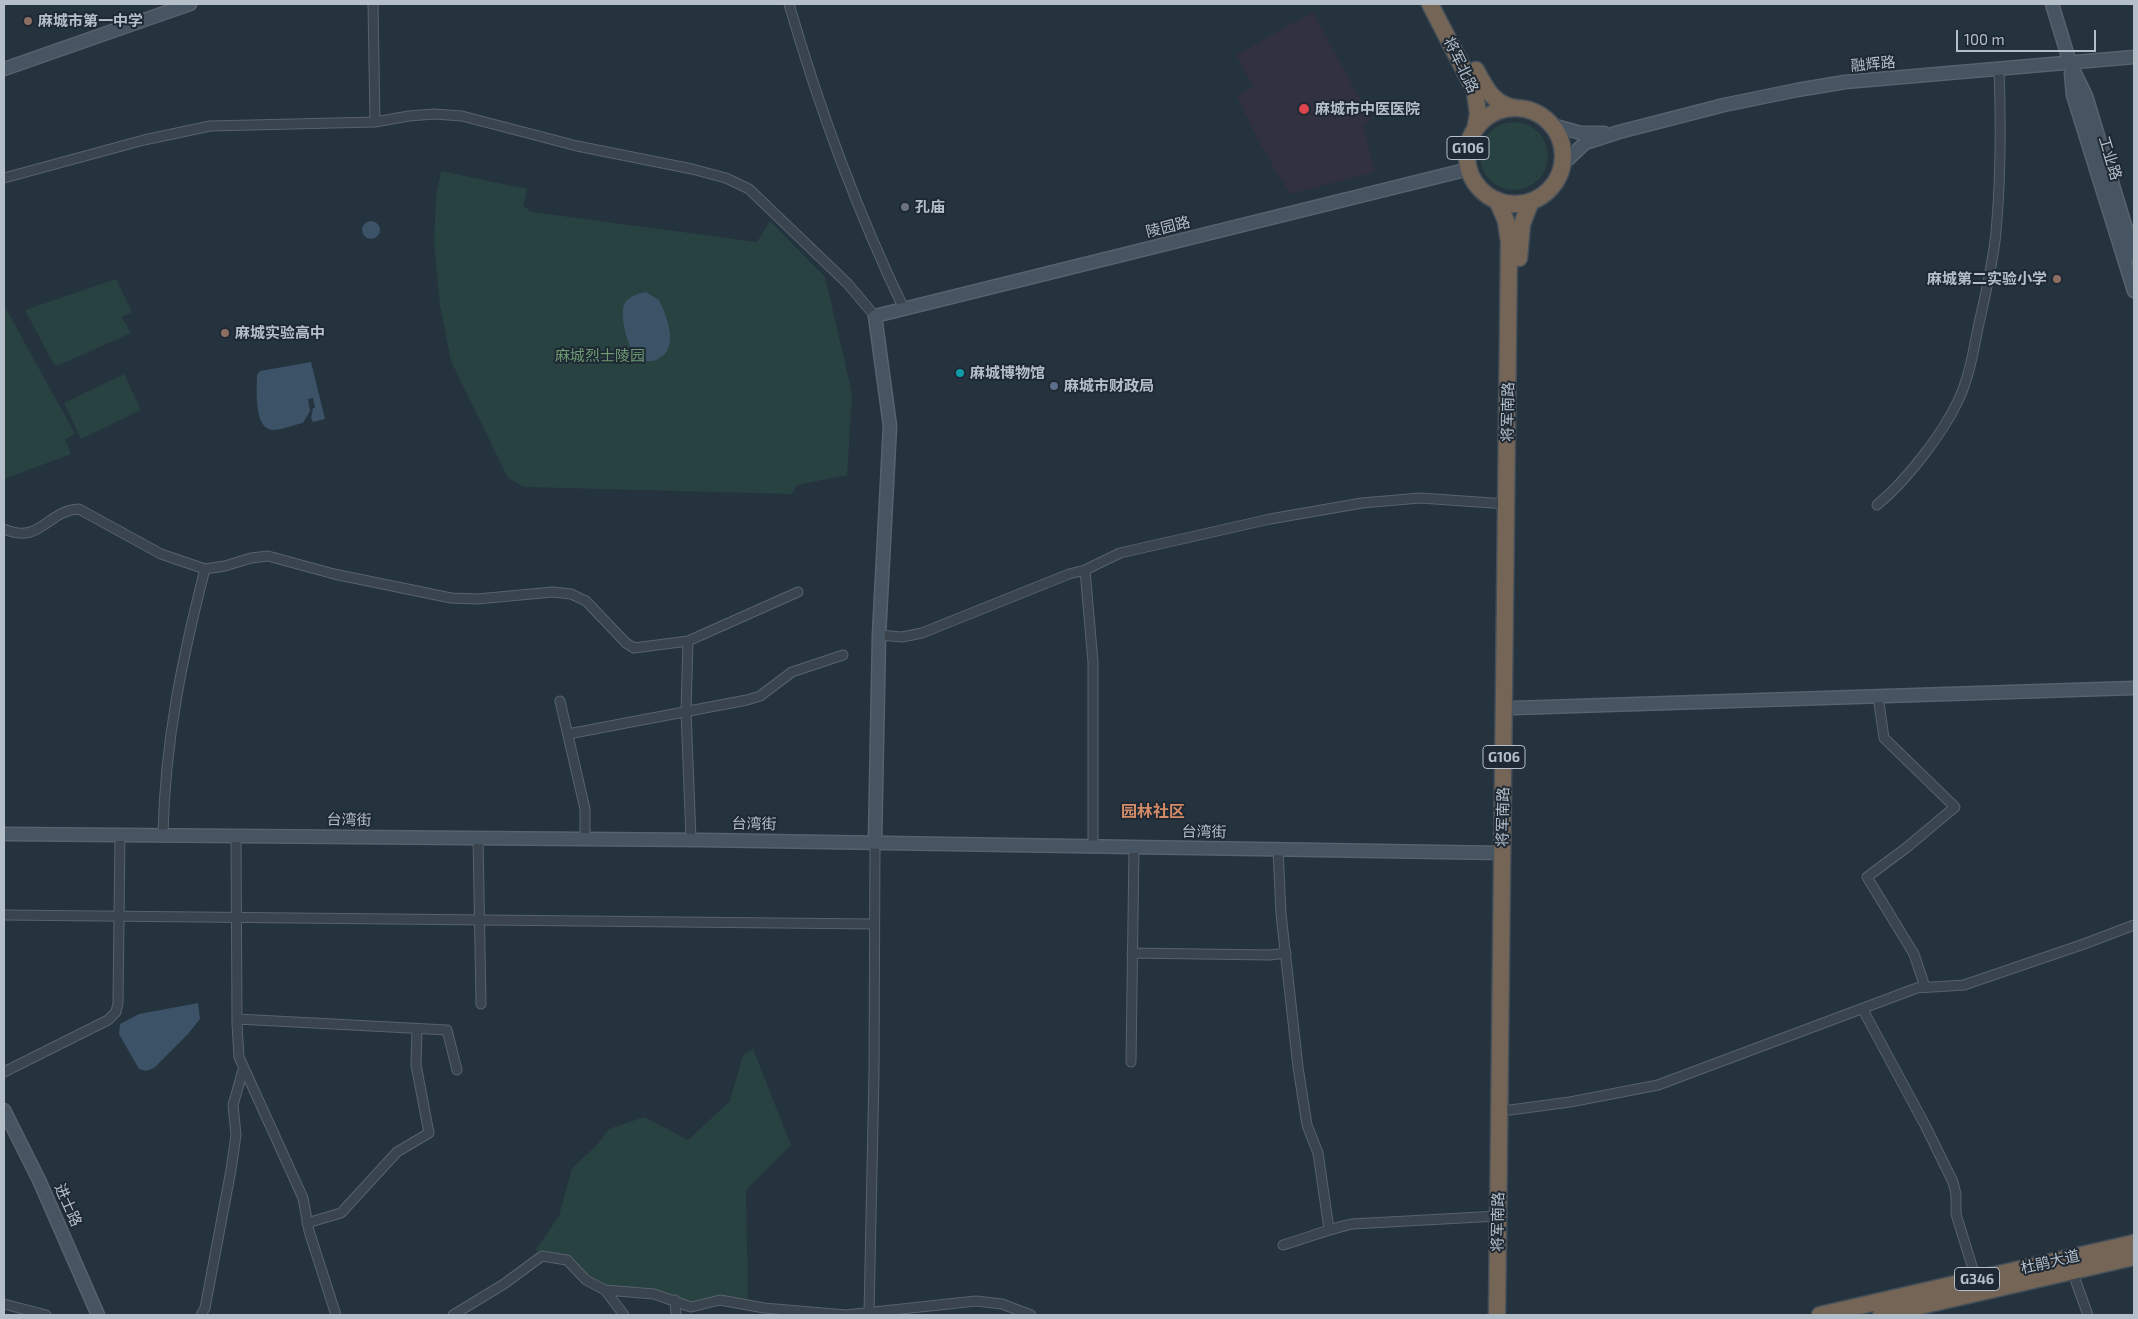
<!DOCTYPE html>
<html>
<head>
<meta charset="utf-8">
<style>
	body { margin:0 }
	#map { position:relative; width:2138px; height:1319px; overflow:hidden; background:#25333e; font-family:"Exo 2",sans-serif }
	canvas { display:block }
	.frame { position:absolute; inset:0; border:5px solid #b5bfc9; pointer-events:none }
	.scale { position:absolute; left:1956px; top:30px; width:140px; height:22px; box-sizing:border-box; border:2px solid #b5bfc9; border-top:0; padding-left:6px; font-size:15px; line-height:18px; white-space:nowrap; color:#b5bfc9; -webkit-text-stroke:4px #1e2934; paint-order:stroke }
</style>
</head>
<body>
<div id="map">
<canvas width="2138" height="1319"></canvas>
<div class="frame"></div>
<div class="scale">100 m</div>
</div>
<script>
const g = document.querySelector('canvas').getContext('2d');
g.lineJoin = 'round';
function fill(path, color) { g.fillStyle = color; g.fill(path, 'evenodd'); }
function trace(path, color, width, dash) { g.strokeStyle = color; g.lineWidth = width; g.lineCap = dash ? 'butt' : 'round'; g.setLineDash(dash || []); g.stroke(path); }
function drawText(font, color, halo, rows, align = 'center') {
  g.font = font + ' "Exo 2","Noto Sans SC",sans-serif'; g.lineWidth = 4; g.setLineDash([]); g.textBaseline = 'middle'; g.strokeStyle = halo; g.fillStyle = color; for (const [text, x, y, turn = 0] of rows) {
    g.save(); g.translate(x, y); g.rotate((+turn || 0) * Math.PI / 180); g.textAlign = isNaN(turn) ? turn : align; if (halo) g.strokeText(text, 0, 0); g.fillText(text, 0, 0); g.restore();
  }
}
const medical = new Path2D(`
	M1313,12L1371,120L1363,124L1375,172L1290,194L1260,144L1237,97L1253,87L1236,55Z`);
const green = new Path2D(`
	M1480 156a34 34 0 1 1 68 0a34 34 0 1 1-68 0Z
	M441,171L527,189L523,206L532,212L757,242L770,221L825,277L852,393L847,475L797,485L792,494L524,487L508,478L451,361L440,305L434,243L436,197Z
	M116,279L132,312L122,317L131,333L57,366L53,363L25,310Z
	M4,305L75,434L65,439L71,454L4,479Z
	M124,374L141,410L81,439L64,403Z
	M753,1049L791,1145L746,1190L748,1301L695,1304L658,1291L607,1288L593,1283L564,1254L535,1251L559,1216L572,1168L597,1145L609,1129L644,1117L688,1140L730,1101L743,1055Z`);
const water = new Path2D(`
	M362 230a9 9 0 1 1 18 0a9 9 0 1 1-18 0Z
	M646,292L659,300C667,316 680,349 658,359C653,362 645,362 639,359C629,354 619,316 624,305C628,296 637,294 646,292Z
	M311,362L325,419L313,422L311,418L313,408H315L313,398L308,399L310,411L303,423C294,425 284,429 275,430C253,432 257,389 257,375L260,371Z
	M198,1003L200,1019L188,1034L154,1068L146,1071L139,1069L119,1034L120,1024L139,1014Z`);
const street = new Path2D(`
	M373,4L375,122
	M789,4C819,108 857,211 904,309
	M4,178L144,140L210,126L375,122L409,116L434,114L462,116L577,146L692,169L726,178L749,189L847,283L875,316
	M1877,505C1906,481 1942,435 1958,401C1969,378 1973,353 1978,328C1985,296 1993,264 1996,232C2001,177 2001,123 1999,69
	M4,529C40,545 48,510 79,509L161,554L205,569L225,566L251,558L268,556L334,574L451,598L477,599L553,592L571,594L586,601L626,643L634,648L688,641L798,592
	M1085,570L1093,662V846
	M879,635L902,637L922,633L1069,574L1085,570L1120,553L1270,519L1362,503L1420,498L1507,504
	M688,641L686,711L691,839
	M1878,696L1884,738L1955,807L1906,848L1867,877L1914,954L1925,987
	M560,701L585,809V839
	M568,734L747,700L760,696L792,672L843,655
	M163,834C165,741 182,659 205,569
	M236,835L237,1024L239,1057L303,1198L309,1231L336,1315
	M478,837L481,1004
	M1278,849L1281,914L1298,1067L1307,1125L1318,1153L1329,1229
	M4,915L874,924
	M1132,953L1270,955L1286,953
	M1863,1010L1925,1125L1953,1182L1956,1194V1214L1976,1279
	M237,1019L447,1030L457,1070
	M1131,1062L1134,847
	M4,1072L108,1020L116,1012L118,1003L120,834
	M1510,1110L1570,1102L1658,1085L1917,988L1964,985L2084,944L2134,925
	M307,1223L341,1213L397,1152L429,1133L416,1065L417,1029
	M1283,1245C1307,1238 1328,1229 1352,1224L1498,1216
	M2072,1271L2088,1315
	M605,1290L624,1315
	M675,1300L676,1315
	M4,1304L46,1315
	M869,1314L874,1073L875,842
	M201,1315L205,1308L231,1170L236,1135L233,1105L243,1070
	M453,1315L504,1284L542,1256L567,1260L586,1280L605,1290L654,1294L691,1307L720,1300L764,1308L846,1315L976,1301L1002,1304L1031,1315`);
const secondary = new Path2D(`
	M2052,4L2070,63L2086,96L2134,255
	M4,69L190,4
	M2071,73L2073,95L2134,291
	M1552,125L1581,133H1604
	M1562,165L1585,143L1619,132L1724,105L1797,90L1845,82L2134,57
	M1514,708L2134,688
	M4,834L701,840L1503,853
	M875,842L879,635L890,426L875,316L1469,169
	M4,1110L39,1180L98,1315`);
const highway = new Path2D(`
	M1430,4L1475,91L1478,114L1475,130
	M1476,70C1486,89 1494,105 1516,108
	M1467 156a48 48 0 1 1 96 0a48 48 0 1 1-96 0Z
	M1497,200L1506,221L1509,242L1497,1315
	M1519,258L1522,224L1531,201
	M1820,1315L2134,1243
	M1881,1315L2134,1257`);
const markers = [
	[28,21,5,"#8d6e63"],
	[1304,109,6,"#e0444e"],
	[905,207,5,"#6b7280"],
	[2057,279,5,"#8d6e63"],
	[225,333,5,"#8d6e63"],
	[960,373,5,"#0f9aa8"],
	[1054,386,5,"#5c6f8a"]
];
const shields = [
	[1468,148,42],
	[1504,757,42],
	[1977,1279,45]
];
const shieldNames = [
	["G106",1468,148],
	["G106",1504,757],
	["G346",1977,1279]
];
const poiNames = [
	["麻城市第一中学",38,21],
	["麻城市中医医院",1315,109],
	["孔庙",915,207],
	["麻城第二实验小学",2047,279,"right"],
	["麻城实验高中",235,333],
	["麻城博物馆",970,373],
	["麻城市财政局",1064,386]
];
const streetNames = [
	["融辉路",1873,64,-5],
	["将军北路",1461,65,64],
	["工业路",2110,158,73],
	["陵园路",1168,227,-14],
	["将军南路",1508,412,-89],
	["将军南路",1503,817,-89],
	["台湾街",349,820,1],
	["台湾街",754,824,1],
	["台湾街",1204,832,1],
	["进士路",68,1205,66],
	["将军南路",1498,1222,-89],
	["杜鹃大道",2050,1262,-13]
];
const parkNames = [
	["麻城烈士陵园",600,356]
];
const neighbourhoodNames = [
	["园林社区",1153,812]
];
fill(medical, '#313140');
fill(green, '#284141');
fill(water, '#3b5267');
trace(street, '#57626c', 11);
trace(secondary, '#57626c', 15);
trace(highway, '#444f59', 19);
trace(street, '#39444e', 9);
trace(secondary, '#475461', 12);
trace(highway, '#746556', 16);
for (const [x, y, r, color] of markers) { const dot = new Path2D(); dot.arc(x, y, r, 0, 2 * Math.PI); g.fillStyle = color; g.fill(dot); trace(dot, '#1e2934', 2); }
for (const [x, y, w] of shields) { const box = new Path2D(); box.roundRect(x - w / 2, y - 11.5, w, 23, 4); g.fillStyle = '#1e2934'; g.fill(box); trace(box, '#b5bfc9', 1); }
drawText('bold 14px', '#b5bfc9', null, shieldNames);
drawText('bold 15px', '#b5bfc9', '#1e2934', poiNames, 'left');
drawText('15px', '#b5bfc9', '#1e2934', streetNames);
drawText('15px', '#6d9a72', '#1e2934', parkNames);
drawText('bold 16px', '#d38a67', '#1e2934', neighbourhoodNames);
</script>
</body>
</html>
